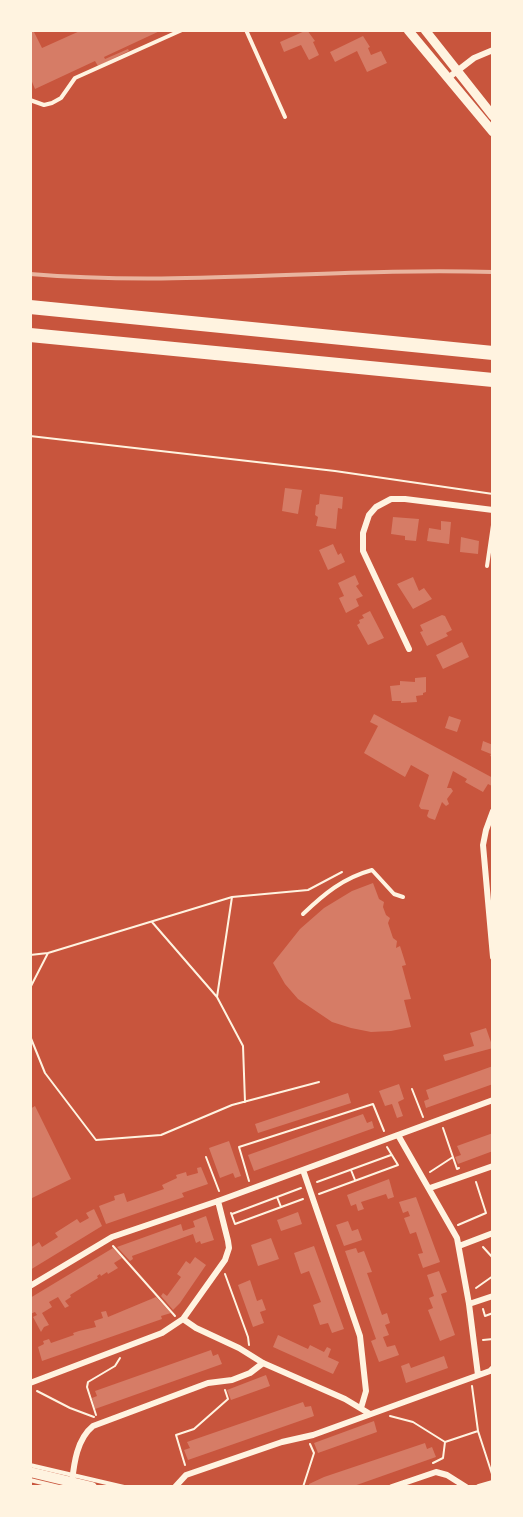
<!DOCTYPE html>
<html>
<head>
<meta charset="utf-8">
<style>
	body { margin:0 }
	#map { position:relative; width:523px; height:1517px; overflow:hidden; background:#c8553d; font-family:"Asap Condensed",sans-serif }
	canvas { display:block }
	.frame { position:absolute; inset:0; border:32px solid #fff3e0; pointer-events:none }
</style>
</head>
<body>
<div id="map">
<canvas width="523" height="1517"></canvas>
<div class="frame"></div>
</div>
<script>
const g = document.querySelector('canvas').getContext('2d');
g.lineJoin = 'round';
function fill(path, color) { g.fillStyle = color; g.fill(path, 'evenodd'); }
function trace(path, color, width, dash) { g.strokeStyle = color; g.lineWidth = width; g.lineCap = dash ? 'butt' : 'round'; g.setLineDash(dash || []); g.stroke(path); }
const building = new Path2D(`
	M30,30H33L42,48L82,30H162L104,57L105,59L128,49L129,51L98,66L95,61L35,89L30,77Z
	M307,30L315,41L313,42L319,55L309,60L301,45L284,52L280,42Z
	M363,36L370,47L368,48L371,55L381,51L387,63L367,72L357,51L335,62L330,52Z
	M285,488L302,490L298,514L282,511Z
	M320,494L343,497L342,509L338,508L336,529L316,526L318,517L315,515L316,505L319,504Z
	M393,517L419,519L416,541L405,540V536L391,534Z
	M441,521L451,522L449,544L427,541L429,528L441,530Z
	M461,537L479,541L478,554L460,552Z
	M333,544L338,555L341,553L345,562L328,570L319,550Z
	M355,575L359,584L356,586L363,596L356,599L359,606L346,613L339,598L344,596L338,583Z
	M413,577L419,591L424,588L432,599L413,609L397,584Z
	M370,611L384,638L368,645L357,625L360,623L359,620L364,618L362,615Z
	M442,615L445,616L452,630L446,633L448,636L427,646L420,632L423,631L420,625Z
	M462,642L469,657L443,669L436,655Z
	M426,677V692L423,693V695L416,696L417,702L401,703V701H392L390,686L400,685V681L415,682V678Z
	M374,714L493,778L492,786L488,784L483,792L465,782L467,779L453,771L447,788H451L453,791L447,799L449,804L446,806L442,802L435,820L429,818L427,816L429,810L421,809L419,806L429,775L411,765L405,777L364,753L378,726L370,722Z
	M449,716L461,720L457,732L445,728Z
	M483,741L493,745V757L490,756L491,754L481,750Z
	M373,883L379,899L384,902L383,907L386,915L390,918L388,923L393,938L397,941L396,948L400,946L406,965L402,966L411,999L404,1000L411,1027L391,1031L371,1032L351,1028L332,1022L298,999L285,984L273,963L300,929L324,908L352,891Z
	M486,1028L493,1048L445,1061L443,1055L474,1046L470,1033Z
	M493,1066V1084L426,1108L424,1101L429,1099L426,1090Z
	M399,1084L404,1099L398,1102L403,1116L397,1118L392,1104L385,1106L379,1091Z
	M348,1093L351,1103L258,1133L255,1124Z
	M35,1106L71,1179L30,1199V1109Z
	M363,1114L367,1123L372,1121L374,1128L254,1171L248,1155Z
	M493,1133V1151L458,1164L455,1157L461,1155L457,1146Z
	M229,1141L241,1176L235,1178L233,1173L220,1178L209,1148Z
	M201,1167L208,1184L182,1193L184,1197L106,1224L99,1206L115,1200L114,1196L124,1193L127,1202L164,1189L162,1185L177,1178L176,1175L186,1172L187,1176L198,1173L197,1168Z
	M389,1179L394,1197L388,1199L386,1194L361,1202L364,1209L358,1211L356,1204L351,1206L347,1195Z
	M416,1197L440,1262L423,1268L418,1254L423,1253L416,1232L410,1234L404,1218L410,1216L408,1211L403,1213L399,1202Z
	M94,1209L102,1226L30,1270V1248L39,1242L42,1247L58,1237L55,1233L77,1219L80,1223L89,1218L86,1213Z
	M298,1212L302,1224L281,1231L277,1220Z
	M206,1216L214,1240L201,1244L200,1241L196,1243L193,1234L132,1256L133,1259L130,1261L117,1247L181,1224L183,1231L195,1227L193,1221Z
	M348,1221L352,1231L358,1229L362,1240L344,1246L336,1225Z
	M271,1238L279,1259L258,1266L251,1245Z
	M314,1246L344,1329L332,1333L328,1323L320,1325L313,1305L321,1302L309,1271L301,1274L294,1253Z
	M113,1248L122,1258L114,1263L118,1268L108,1274L107,1272L101,1276L100,1274L97,1276L98,1278L70,1295L71,1297L65,1301L69,1306L65,1308L58,1297L49,1302L52,1307L42,1313L49,1325L44,1327L41,1332L33,1317L37,1315L35,1312L30,1314V1298Z
	M356,1248L358,1253L364,1251L372,1272L367,1273L382,1315L387,1313L390,1323L385,1325L389,1335L383,1337L387,1347L395,1345L399,1355L379,1362L371,1341L376,1339L345,1251Z
	M195,1257L206,1265L180,1303L173,1310L161,1296L163,1293L167,1296L181,1277L177,1274L186,1261L190,1264Z
	M439,1271L447,1292L441,1294L455,1335L440,1341L428,1310L433,1308L429,1298L434,1296L427,1275Z
	M250,1280L257,1301L262,1299L266,1310L260,1312L264,1323L253,1327L238,1285Z
	M156,1297L171,1313L161,1316L162,1319L42,1361L38,1347L44,1344L43,1341L49,1339L51,1343L74,1335L73,1333L79,1331L96,1327L94,1321L103,1318L101,1312L106,1311L108,1317Z
	M278,1335L308,1349L310,1345L324,1352L327,1347L331,1349L328,1357L339,1362L333,1374L273,1347Z
	M211,1350L213,1356L218,1354L222,1364L95,1409L92,1398L97,1396L95,1391Z
	M444,1356L448,1368L406,1383L401,1366L409,1363L411,1368Z
	M266,1375L270,1386L231,1400L227,1390Z
	M303,1402L305,1407L311,1406L314,1416L188,1460L184,1450L190,1448L187,1442Z
	M374,1421L377,1432L318,1453L314,1443Z
	M425,1443L427,1449L432,1447L436,1457L351,1487H310L309,1484L324,1477Z`);
const path = new Path2D(`
	M30,436L335,471L493,494
	M232,897L308,890L342,872
	M152,922L217,997
	M30,955L48,953
	M30,988L48,953L232,897L217,997L243,1046L245,1102
	M30,1036L45,1073L96,1140L161,1135L232,1105L319,1082
	M412,1089L423,1117
	M443,1128L457,1169L459,1168
	M206,1157L219,1191
	M351,1170L355,1180
	M430,1172L453,1157
	M249,1181L239,1147L373,1104L384,1131
	M317,1182L391,1155
	M319,1194L398,1165L387,1147
	M277,1197L281,1207
	M231,1213L235,1224L303,1199
	M232,1214L301,1188
	M458,1225L486,1213L476,1182
	M113,1246L175,1316
	M483,1247L493,1258
	M225,1274L248,1337L249,1345
	M476,1288L493,1276
	M483,1309L485,1316L493,1313
	M483,1340L493,1339
	M472,1386L478,1431
	M37,1391L70,1408L94,1417
	M96,1415L87,1387L88,1382L115,1366L120,1358
	M390,1416L413,1422L445,1442L478,1431L492,1474
	M433,1463L443,1458L445,1442
	M185,1465L176,1435L194,1429L228,1399L225,1390
	M303,1487L314,1453L310,1444`);
const service = new Path2D(`
	M246,30L285,117
	M30,100L44,105L52,103L61,98L75,78L182,30
	M487,566L493,525
	M303,914C324,894 343,878 372,870L394,894L403,897
	M30,1465L124,1487
	M30,1480L59,1487`);
const minor = new Path2D(`
	M448,78L474,58L493,50
	M409,649L363,551V533L369,515L376,507L391,499H405L493,510
	M493,811L486,830L483,845L493,957
	M398,1135L457,1238L469,1304L478,1375
	M303,1170L360,1336L366,1391L361,1408
	M430,1188L493,1166
	M459,1246L493,1233
	M30,1286L112,1237L218,1201L493,1100
	M469,1304L493,1296
	M183,1319L196,1328L239,1348L263,1363L345,1399L370,1414
	M30,1383L162,1333L183,1319L225,1260L229,1248L228,1241L218,1201
	M72,1482C74,1463 77,1439 93,1426L208,1383L232,1380L250,1373L263,1363
	M175,1487L186,1475L282,1442L313,1435L490,1371L493,1368
	M392,1487L436,1472L447,1475L466,1487
	M479,1487L493,1483`);
const tertiary = new Path2D(`
	M408,30L493,132
	M425,30L493,116`);
const secondary = new Path2D(`
	M30,1472L92,1487`);
const motorway = new Path2D(`
	M30,307L493,353
	M30,335L493,380`);
const rail = new Path2D(`
	M30,274C184,287 338,267 493,272`);
fill(building, '#d67c66');
trace(path, '#fff3e0', 2);
trace(service, '#fff3e0', 4);
trace(minor, '#fff3e0', 6);
trace(tertiary, '#fff3e0', 9);
trace(secondary, '#fff3e0', 10);
trace(motorway, '#fff3e0', 14);
trace(rail, '#e9b49f', 4);
</script>
</body>
</html>
